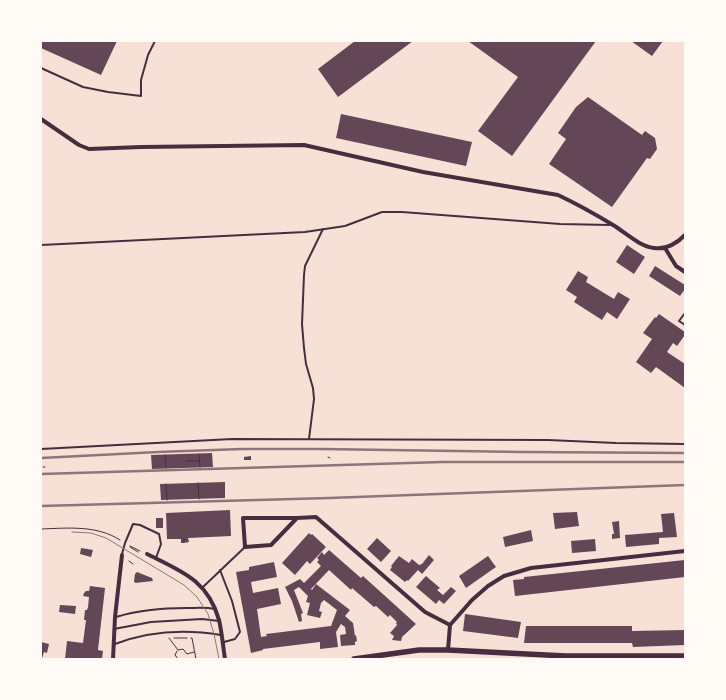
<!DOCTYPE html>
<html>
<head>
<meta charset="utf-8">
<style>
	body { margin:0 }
	#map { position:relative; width:726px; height:700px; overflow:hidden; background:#f7e1d7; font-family:"Nunito Sans",sans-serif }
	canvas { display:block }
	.frame { position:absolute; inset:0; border:42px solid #fffaf5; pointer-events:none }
</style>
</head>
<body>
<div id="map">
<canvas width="726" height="700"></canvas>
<div class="frame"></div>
</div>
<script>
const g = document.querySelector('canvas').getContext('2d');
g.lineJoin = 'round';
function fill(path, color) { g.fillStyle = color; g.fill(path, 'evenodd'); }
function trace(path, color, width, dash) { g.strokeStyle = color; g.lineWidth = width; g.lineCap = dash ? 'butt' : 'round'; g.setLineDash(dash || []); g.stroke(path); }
const building = new Path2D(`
	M41,41H117L101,75L41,48Z
	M355,41H413L338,97L318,69Z
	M468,41H596L512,156L478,131L518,77Z
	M631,41H663L652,56Z
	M588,97L642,135L645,131L655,138L657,149L650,159L647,158L612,207L549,164L566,139L558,133L576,107Z
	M341,114L472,142L466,166L336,138Z
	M627,245L645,257L634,274L616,262Z
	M655,266L685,285V289L680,296L649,276Z
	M578,271L588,277L586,282L614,299L618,292L630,299L617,319L607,312L602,320L574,302L577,297L566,290Z
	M659,314L685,332V335L677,346L673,343L667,352L685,364V388L656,367L651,373L636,362L652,339L643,333L655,317L656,318Z
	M212,453L213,467L152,469L151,455Z
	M251,456V460H244V457Z
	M225,482V498L161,500L160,484Z
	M230,510L231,536L188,538L189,542L184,543H181V539H167L166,513Z
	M577,512L579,526L555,529L553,513Z
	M674,513L677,537L659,538V544L626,547L625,535L663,532L661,514Z
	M156,518H163V528H156Z
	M619,521L620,538L612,539V534H614L612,522Z
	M531,530L533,541L505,547L503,537Z
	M309,533L311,535L312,534L326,547L310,564L307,561L295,575L282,563Z
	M377,538L391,551L381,562L367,549Z
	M595,539L596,551L572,553L571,541Z
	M81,548L93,550L91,557L80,554Z
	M329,550L361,578L363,576L416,624L402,637L401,641L392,640L394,636L390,633L397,625L396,623L397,622L390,615L388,617L376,606L374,607L352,588L351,590L329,570L311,589L312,590L316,584L350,610L345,616L353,623L355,636L356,635L357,641L355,642V645L341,646L340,635L346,634L345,627L341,624L336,632L338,647L320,649V642L263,649V650L251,653L236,572L249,570V567L274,562L277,577L251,582L253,593L278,588L281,604L257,609L261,637L267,636L266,634L331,626L337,610L324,600L321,603L319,611L322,612L320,618L307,615L310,603L306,602L308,596L299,587L294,590L303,613L301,614L302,621L299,622L292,601L285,587L300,579L304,583L321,566L317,562L319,560L317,558L322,552L324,555Z
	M429,555L434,560L422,574L418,570L408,581L407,580L405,582L390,570L392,567L391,566L399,556L409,563L412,559L419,565L422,564Z
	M488,556L496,567L466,588L459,576Z
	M685,560V577L515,596L513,580L524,579V577Z
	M137,572L152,578L153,581L135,583L134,581L135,574Z
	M426,576L440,588L437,590L443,595L451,587L456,591L444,604L439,600L436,604L416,587Z
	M90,586L105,588L98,650L103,651L102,659H65L67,641L83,643L86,620H84L85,610H87L88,607L89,597L83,596L84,593L86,591H89Z
	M60,605L76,606L75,614L59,612Z
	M465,614L521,622L518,638L463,631Z
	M526,626H632V631L685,630V645L633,647L632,643H524Z
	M41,642L49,644L47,653L44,652L42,659H41Z`);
const path = new Path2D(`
	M199,454L200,467
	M165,455L166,468
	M328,457L330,458
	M186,461H200
	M43,467H45
	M198,483L199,499
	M166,484L167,500
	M41,529C68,528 97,525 120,540
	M184,539V541
	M130,546L140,551
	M130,547L138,552
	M129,561L133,564
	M169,638L178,650L183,649L187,654L194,652
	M174,638H187
	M191,638H192L196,659
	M177,651L175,655L178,659`);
const service = new Path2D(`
	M41,68L83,87L108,92L141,96V80L148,55L155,41
	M41,245L305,232L345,226L382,212H402L560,224L610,225
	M685,313L679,321L685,325
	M309,439L314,399L313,388L306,364L304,348L302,324L304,275L305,266L323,229
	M41,449L232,439L548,440L616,443L685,444
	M122,554L125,543L133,524L140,525L159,534L161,544L156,558
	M220,570L232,601L240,632L235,639L224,642
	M203,587L245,547
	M116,617C139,610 162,608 187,608C196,608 206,607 215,609
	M114,629L151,622L202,619L219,621
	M115,644C149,631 185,629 221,635`);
const minor = new Path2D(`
	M41,119L79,145L89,149L141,147L304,145L423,172L558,195C577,204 595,214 613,225C626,233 639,246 654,248C666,250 677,243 685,235
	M665,248L676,266L685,272
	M297,518H243L245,547L271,545L297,518L316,517L425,612L450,625
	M147,554C181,571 208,580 219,620C222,633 223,646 225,659
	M448,650L450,625L472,600L488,586L504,576L531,568L685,551
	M113,659L115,617L122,555`);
const secondary = new Path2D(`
	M354,659L419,650H448L566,656H685`);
const tram = new Path2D(`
	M72,532L91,533L106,538L184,585L197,597L208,614L214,634L219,659`);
const rail = new Path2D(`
	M41,458L158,452L242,449H322L523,452L685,453
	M41,474L442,462H685
	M41,506L329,498L685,485`);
fill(building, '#644757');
trace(path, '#4a2c40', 1);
trace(service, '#4a2c40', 2);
trace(minor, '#4a2c40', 4);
trace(secondary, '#4a2c40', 5.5);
trace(tram, '#8f747c', 1);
trace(rail, '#8f747c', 2.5);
</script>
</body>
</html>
